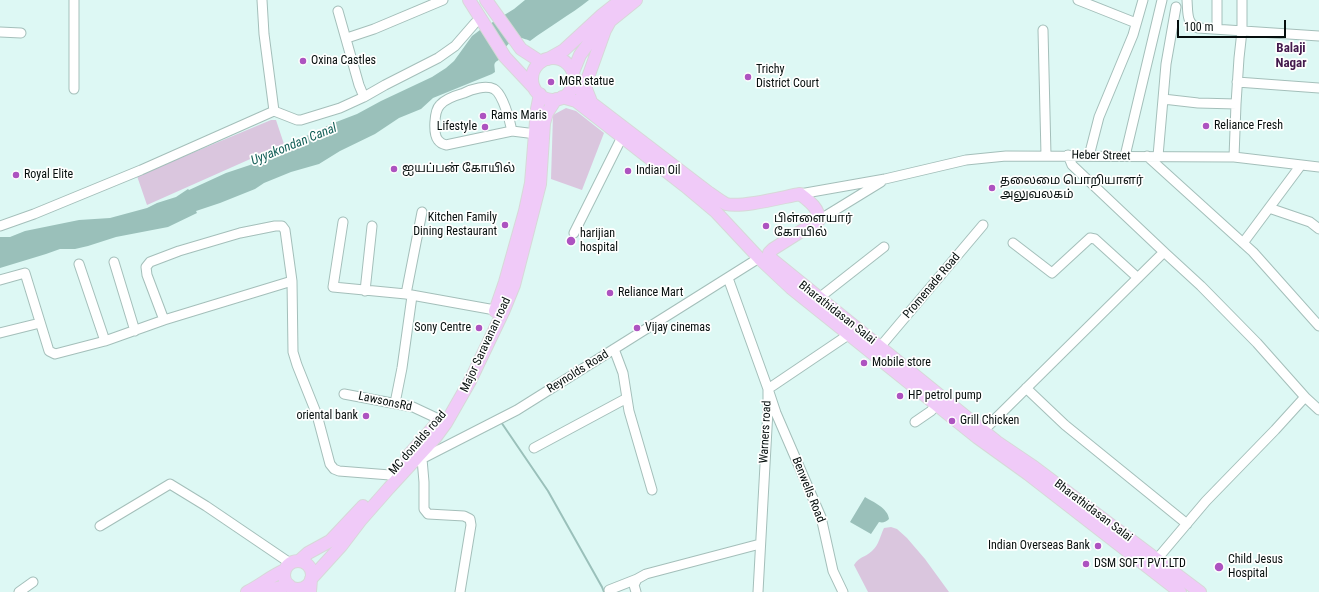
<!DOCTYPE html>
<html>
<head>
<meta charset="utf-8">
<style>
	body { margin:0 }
	#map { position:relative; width:1319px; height:592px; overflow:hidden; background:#ddf8f4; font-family:"Roboto Condensed",sans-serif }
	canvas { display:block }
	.scale { position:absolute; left:1177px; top:20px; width:109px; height:18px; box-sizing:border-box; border:2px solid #060e0d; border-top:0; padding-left:5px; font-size:12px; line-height:14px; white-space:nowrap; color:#060e0d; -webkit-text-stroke:3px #fefffe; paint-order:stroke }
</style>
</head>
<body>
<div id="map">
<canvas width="1319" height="592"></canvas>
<div class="scale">100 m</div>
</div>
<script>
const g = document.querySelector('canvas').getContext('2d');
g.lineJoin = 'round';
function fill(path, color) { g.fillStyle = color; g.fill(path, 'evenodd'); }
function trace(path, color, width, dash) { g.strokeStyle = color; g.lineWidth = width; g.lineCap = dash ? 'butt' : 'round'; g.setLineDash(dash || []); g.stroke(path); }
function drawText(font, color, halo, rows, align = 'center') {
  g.font = font + ' "Roboto Condensed","Noto Sans Tamil",sans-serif'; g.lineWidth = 3.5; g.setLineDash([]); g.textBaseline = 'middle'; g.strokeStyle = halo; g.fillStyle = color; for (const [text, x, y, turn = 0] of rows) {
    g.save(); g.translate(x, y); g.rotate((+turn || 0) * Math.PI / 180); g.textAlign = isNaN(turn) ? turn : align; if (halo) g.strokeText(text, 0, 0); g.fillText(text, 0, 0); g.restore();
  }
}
const green = new Path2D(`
	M566,108L576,111L604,133L582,190L551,179L553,115Z
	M271,120H276L284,144L147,205L137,176Z
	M891,527L897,529L907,538L925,559L949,592H868L854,565C860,556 864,558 872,551C879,545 880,536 884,528Z`);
const water = new Path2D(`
	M525,0H589C570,15 550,26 530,41C528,40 523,38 520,38C510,39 502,50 500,59C492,64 495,64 495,72L492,74L433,98L421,109L399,118L375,134L340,151L319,164L291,172L264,183L255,189L220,203L196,211L197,213L168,227L116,237L88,246L75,249H60L46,254L0,268V237H10L25,231L79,220L110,218L147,208L157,203L176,197L188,189L189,190L226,173L250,165L291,142L316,132L331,124L357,114L381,101L432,77L446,68L454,61L472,36L480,30L514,9Z
	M865,497C873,502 888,508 889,519C886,522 883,523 879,522L871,534L850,522Z`);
const stream = new Path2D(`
	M501,422L548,491L602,587L604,592`);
const minor = new Path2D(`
	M74,0V89
	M262,0L264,34L274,111
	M1078,0L1136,23
	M1187,0C1188,11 1186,24 1198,28L1319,36
	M1217,0V29
	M338,11L359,85L364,97
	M1043,30L1046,155
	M0,32L21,33
	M347,38L374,29L443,0
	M1237,82L1319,88
	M1163,99L1166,64L1176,7
	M512,131L446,145C442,144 440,143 438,140C433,134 434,111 440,105C445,99 457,95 464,93C472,89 486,85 494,89C503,94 510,122 512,131L536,134
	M1089,156L1099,117L1133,35L1143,0
	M1125,156L1162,0
	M1147,156L1253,252L1319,326
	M1158,156L1163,99L1198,103L1236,104
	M1234,157L1236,104L1239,58L1242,31V0
	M800,194L885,179L966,160L1006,156L1234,157L1319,167
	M1269,208L1310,222L1319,229
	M819,220L881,182
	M343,222L333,287L406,294L495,310
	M0,226L34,214L141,170L274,111L297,120H301L340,108L364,97L385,85L438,58L455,46L475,23L481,19
	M574,233L622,137
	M1013,243L1052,273L1090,238L1095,239L1138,278
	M1243,243L1301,165
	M114,262L135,331
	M79,264L105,341
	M728,278L768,389V410L758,592
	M0,280L25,273L49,351L55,354L105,341L164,320L292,281L293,352L297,365L317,415L330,464L334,469L339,471L390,475L517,410L759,258
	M365,291L372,226
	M406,294L422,212
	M819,298L884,247
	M164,320L147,275L146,267L150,262L179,251L240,233L275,226H282L285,230L292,281
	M0,333L40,323
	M880,347L983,225
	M614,349L623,373L629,411L652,490
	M1026,388L1065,425L1187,524
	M344,394L413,407L445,422
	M1305,397L1319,410
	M395,403L402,368L412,296
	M915,422L931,411L936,405
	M983,431L1164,252L1072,165L1068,155
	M534,448L627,398
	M422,459L424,482V509L428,514L464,516L470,519L471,525L460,592
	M100,526L170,484L206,506L290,563
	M1157,559L1206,501L1275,430L1305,397L1257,343L1201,286L1164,252
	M609,590L637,579
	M19,592L33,582
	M636,592L634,585L637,579L646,574L760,544
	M843,592L833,571L821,517L776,413L768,389L854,331`);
const major = new Path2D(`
	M469,0L505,57L534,88
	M486,0L521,49L541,62
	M532 79a21 21 0 1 1 42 0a21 21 0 1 1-42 0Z
	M548,59L564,50L602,15L621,0
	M573,72L580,55L591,40L605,26
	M574,81L586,98L593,104L708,192C714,196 720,201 726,204C742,208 783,197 800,194C809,201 819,208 819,220L773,249L769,253V257L997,442L1034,467L1200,592
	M562,97L576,101L685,186L716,212L759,258L791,288L978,438L1028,474L1180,592
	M590,99L586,89V83L605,30L610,21L636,0
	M495,311L505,282L525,211L531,183L537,109L540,94
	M407,457L439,421
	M299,561L308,553L330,541L363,506
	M284 575a14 14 0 1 1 28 0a14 14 0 1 1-28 0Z
	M256,588L273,589L289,585L293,590
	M247,592C261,585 271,576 285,570
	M310,592L311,579L341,546L360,521L389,488L435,438L446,423L470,381L503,312L514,285L540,184L544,123L547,113L556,99`);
const markers = [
	[303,61,4,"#ad53c0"],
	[748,77,4,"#ad53c0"],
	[551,82,4,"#ad53c0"],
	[483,116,4,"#ad53c0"],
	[1206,126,4,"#ad53c0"],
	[485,127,4,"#ad53c0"],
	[394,169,4,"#ad53c0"],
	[628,171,4,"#ad53c0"],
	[16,175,4,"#ad53c0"],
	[992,188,4,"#ad53c0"],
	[505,225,4,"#ad53c0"],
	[766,226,4,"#ad53c0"],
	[571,241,5,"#ad53c0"],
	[610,293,4,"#ad53c0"],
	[479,328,4,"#ad53c0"],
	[637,328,4,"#ad53c0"],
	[864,363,4,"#ad53c0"],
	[900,396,4,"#ad53c0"],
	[366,416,4,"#ad53c0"],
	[952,421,4,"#ad53c0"],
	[1098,546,4,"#ad53c0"],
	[1086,564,4,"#ad53c0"],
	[1219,567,5,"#ad53c0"]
];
const poiNames = [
	["Oxina Castles",311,61],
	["Trichy",756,70],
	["District Court",756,84],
	["MGR statue",559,82],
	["Rams Maris",491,116],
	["Reliance Fresh",1214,126],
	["Lifestyle",477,127,"right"],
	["ஐயப்பன் கோயில்",402,169],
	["Indian Oil",636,171],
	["Royal Elite",24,175],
	["தலைமை பொறியாளர்",1000,181],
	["அலுவலகம்",1000,195],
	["Kitchen Family",497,218,"right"],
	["Dining Restaurant",497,232,"right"],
	["பிள்ளையார்",774,219],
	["கோயில்",774,233],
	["harijian",580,234],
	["hospital",580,248],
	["Reliance Mart",618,293],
	["Sony Centre",471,328,"right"],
	["Vijay cinemas",645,328],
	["Mobile store",872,363],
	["HP petrol pump",908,396],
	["oriental bank",358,416,"right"],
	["Grill Chicken",960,421],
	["Indian Overseas Bank",1090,546,"right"],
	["Child Jesus",1228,560],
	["Hospital",1228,574],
	["DSM SOFT PVT.LTD",1094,564]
];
const streetNames = [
	["Heber Street",1101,156,1],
	["Promenade Road",932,286,-50],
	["Bharathidasan Salai",837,313,38],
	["Major Saravanan road",486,345,-65],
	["Reynolds Road",578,372,-32],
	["LawsonsRd",385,402,12],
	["Warners road",766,432,-87],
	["MC donalds road",418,443,-49],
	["Benwells Road",808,490,68],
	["Bharathidasan Salai",1093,511,37]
];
const neighbourhoodNames = [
	["Balaji",1291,49],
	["Nagar",1291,64]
];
const waterNames = [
	["Uyyakondan Canal",294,145,-22]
];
fill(green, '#dac6de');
fill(water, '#9ac0ba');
trace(stream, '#9ac0ba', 2);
trace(minor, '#a4bfba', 11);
trace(major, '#d7d8d8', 14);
trace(minor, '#fff', 9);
trace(major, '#f0caf8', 12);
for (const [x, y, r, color] of markers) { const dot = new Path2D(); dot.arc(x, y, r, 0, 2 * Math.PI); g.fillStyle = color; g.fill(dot); trace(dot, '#fefffe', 1.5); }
drawText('12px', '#060e0d', '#fefffe', poiNames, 'left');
drawText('12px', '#060e0d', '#fefffe', streetNames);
drawText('bold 13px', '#441a4d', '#fefffe', neighbourhoodNames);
drawText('italic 13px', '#156059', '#fefffe', waterNames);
</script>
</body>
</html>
